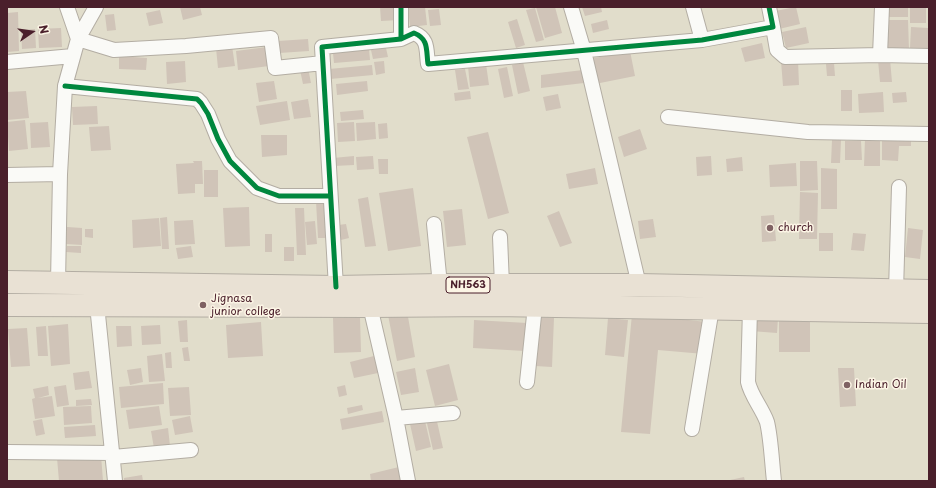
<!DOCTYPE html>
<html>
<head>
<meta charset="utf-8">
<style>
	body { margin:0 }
	#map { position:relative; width:936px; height:488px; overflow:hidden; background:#e1ddcb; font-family:"Playpen Sans",sans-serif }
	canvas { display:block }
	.frame { position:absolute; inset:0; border:8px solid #4a1f2b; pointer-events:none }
	.north { position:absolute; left:12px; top:12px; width:40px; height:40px; -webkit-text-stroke:3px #fcf5e5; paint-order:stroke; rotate:77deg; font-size:11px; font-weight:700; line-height:16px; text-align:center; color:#4a1f2b }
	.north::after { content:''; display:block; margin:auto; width:14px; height:18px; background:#4a1f2b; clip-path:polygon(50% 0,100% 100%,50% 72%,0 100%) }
</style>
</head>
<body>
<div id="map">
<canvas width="936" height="488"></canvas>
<div class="frame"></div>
<div class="north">N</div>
</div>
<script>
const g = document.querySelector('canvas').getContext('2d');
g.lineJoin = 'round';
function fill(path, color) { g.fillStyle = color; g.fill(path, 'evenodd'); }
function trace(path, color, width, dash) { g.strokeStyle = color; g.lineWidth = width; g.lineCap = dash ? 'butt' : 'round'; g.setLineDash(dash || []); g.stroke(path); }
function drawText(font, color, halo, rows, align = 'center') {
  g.font = font + ' "Playpen Sans",sans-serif'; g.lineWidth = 3; g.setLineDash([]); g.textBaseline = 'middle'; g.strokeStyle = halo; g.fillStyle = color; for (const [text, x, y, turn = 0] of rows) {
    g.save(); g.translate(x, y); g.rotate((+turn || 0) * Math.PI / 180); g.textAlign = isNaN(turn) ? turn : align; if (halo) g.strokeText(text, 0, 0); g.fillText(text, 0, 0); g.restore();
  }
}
const building = new Path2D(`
	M180,7H200L202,15L183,20Z
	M380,7H398L399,20L381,21Z
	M408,7H425L427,25L410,27Z
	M536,7H555L562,33L545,38Z
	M582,7H601L602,12L585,16Z
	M796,7L800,24L779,29L775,11Z
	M886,7H908V17H886Z
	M910,7H926V23H910Z
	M535,8L544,40L536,42L526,10Z
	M439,9L441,25L430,26L428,10Z
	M160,10L163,23L149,26L146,13Z
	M18,12L19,51L7,52V13Z
	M114,14L116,30L107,31L105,15Z
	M517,19L525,45L516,48L508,22Z
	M607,20L609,29L593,33L591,24Z
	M886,20H908L909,50H887Z
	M806,27L809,43L786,48L782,32Z
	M911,27L928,28V48H910Z
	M61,28L62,47L39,48L38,29Z
	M35,29L36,48L22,49L21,30Z
	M308,39L309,51L279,53L278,41Z
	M762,43L765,58L745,62L741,48Z
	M232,46L235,66L218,68L216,48Z
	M267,47L269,66L238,70L236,51Z
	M386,48L388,57L373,59L371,50Z
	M369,49L370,60L334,63L333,53Z
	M630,51L635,76L595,84L590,59Z
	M119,56L147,58L146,70L119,69Z
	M890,59L892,82H880L878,60Z
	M798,60L799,85L783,86L781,61Z
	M185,61L186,82L167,84L166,62Z
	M384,61L385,73L376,75L374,62Z
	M523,62L530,91L518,94L512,65Z
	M834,63L835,76H827L826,64Z
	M486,64L489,85L470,87L468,66Z
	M372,65L373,75L330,79L329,69Z
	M507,67L513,96L504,98L498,69Z
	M308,68L311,83L303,84L300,70Z
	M465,69L469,89L458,90L455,70Z
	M583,70L584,83L541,88V75Z
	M274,81L277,99L259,102L256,83Z
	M367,81L368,91L337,95L336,84Z
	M841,90H852V111H841Z
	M26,91L29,118L7,120V92Z
	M470,91L471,99L455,101L454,93Z
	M883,92L884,112L859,113L858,94Z
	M906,92L907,102L893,103L892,93Z
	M558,94L561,108L546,111L543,97Z
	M308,99L311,117L294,119L291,102Z
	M287,101L290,120L260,125L256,106Z
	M97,106L98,124L73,125L72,107Z
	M363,110L364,119L341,121L340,112Z
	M25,120L28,149L9,151L7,122Z
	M48,122L50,147L31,148L30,123Z
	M354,122L355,141L338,142L337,123Z
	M375,122L376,139L357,141L356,123Z
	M387,123L388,138L379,139L378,124Z
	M109,126L111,150L91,151L89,127Z
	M640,129L647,149L624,157L618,137Z
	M488,132L509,213L488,219L467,137Z
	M261,135H287V155L262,157Z
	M882,137L911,138V146H899L898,161L882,160Z
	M865,139H880V166H864Z
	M832,140H841L840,163H831Z
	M845,141H861L862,160H845Z
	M354,156V165L334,166L333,158Z
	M373,156L374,169L357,170L356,157Z
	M711,156L712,175L697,176L696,157Z
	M742,157L743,171L727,172L726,159Z
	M378,159H388V174H379Z
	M193,161H202L203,184H195V193L178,194L176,164L194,163Z
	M800,161H817L818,190L800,191Z
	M796,163L797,186L770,187L769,165Z
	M595,168L598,184L569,189L566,174Z
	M821,168L837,169V209H821Z
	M204,170H218V197H204Z
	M413,188L421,246L388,251L379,193Z
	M800,192L818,193L817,239H799Z
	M368,197L376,246L365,247L358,199Z
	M324,200L327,238H318L316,201Z
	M249,207L250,246L225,247L223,208Z
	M295,208H304L306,255H297Z
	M462,209L466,245L447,247L443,211Z
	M559,211L572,243L560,247L547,216Z
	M774,215L776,241L762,242L761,216Z
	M167,217L169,249H162L160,218Z
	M159,218L161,246L133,248L132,220Z
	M653,219L656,237L640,239L638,221Z
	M193,220L195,244L175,245L174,221Z
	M315,221L317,244L307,245L305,222Z
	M346,224L349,238L341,240L338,225Z
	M67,227L82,228V245L66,244Z
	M908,228L923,230L920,259L905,257Z
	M85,229H93V238L85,237Z
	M819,233H833V251H819Z
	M853,233L866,234L864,251L851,250Z
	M265,234H272V252H265Z
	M67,246H81V253L66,252Z
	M191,246L193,257L178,259L176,248Z
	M284,247H294V261H284Z
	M407,311L415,357L397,361L388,315Z
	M632,314L707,322L704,354L658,350L650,434L621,432Z
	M751,316L778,318L777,333L751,331Z
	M360,317L361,352L334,353L333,318Z
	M537,317L554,318L552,367L535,366Z
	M608,318L628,320L624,357L605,355Z
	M187,320L188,342H180L178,321Z
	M474,320L527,323L525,351L473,348Z
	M779,321H810V352H779Z
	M261,322L263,356L228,358L226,325Z
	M68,324L70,364L51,366L48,326Z
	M160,325L161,344L142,345L141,326Z
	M46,326L48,356H38L36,327Z
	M116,326H131L132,346L117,347Z
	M27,328L30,366L11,367L8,329Z
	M188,347L190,361H184L182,348Z
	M171,352L172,368H166L165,353Z
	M162,354L165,381L149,382L147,356Z
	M374,356L378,373L354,378L350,362Z
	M449,364L458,400L435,406L426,370Z
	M141,368L143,382L130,385L127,370Z
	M415,368L419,392L401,395L396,372Z
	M838,368H854L856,406L840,407Z
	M89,371L92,388L75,390L73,373Z
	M163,383L164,404L121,408L119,387Z
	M66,385L69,405L57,407L54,387Z
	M345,385L347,395L339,397L337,387Z
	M48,386L49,395L38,398L52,396L55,416L35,419L32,399L35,398L33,389Z
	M189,387L191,415L170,416L168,388Z
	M91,399L92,405L76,406V400Z
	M362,405L363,410L348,414L347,408Z
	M91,406L92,423L64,425L63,407Z
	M159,406L162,425L129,429L126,410Z
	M382,411L384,422L342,430L340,419Z
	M190,416L193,432L175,435L172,420Z
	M436,417L443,448L433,450L426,419Z
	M42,419L45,434L36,436L33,421Z
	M425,421L431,447L416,451L410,424Z
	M95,425L96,436L65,438L64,427Z
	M168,428L170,446L154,448L151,431Z
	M101,455L103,481H59L57,458Z
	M399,467L402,481H371L370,474Z
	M142,475L143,481H124V478Z
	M744,477L745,481H730V480Z`);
const street = new Path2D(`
	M96,7L78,39L114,50L186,46L271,38L275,68L323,63
	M571,7L584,51L639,285
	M693,7L702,40
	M773,27L777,50L785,57L880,55L929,56
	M401,39L414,33C429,39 426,50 428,64L702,40L773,27L769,7
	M880,55L882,7
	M7,62L73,56
	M65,86L197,99L201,103L208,114L218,139L230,161L257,188L279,196H330
	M668,117L808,132L929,134
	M7,175L60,174
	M434,224L440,285
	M500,237L502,285
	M58,283L60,174L65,86L78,39L67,7
	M336,287L322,47L401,39V7
	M896,291L899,187
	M97,305L115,481
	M370,306L396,418L408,481
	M750,309L748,382C751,396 762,408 767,422C771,438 772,464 774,481
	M527,382L535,306
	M396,418L453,413
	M692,429L712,308
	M7,452L112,453
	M113,457L191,450`);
const highway = new Path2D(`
	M7,282L336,287L440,285H639L929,291
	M7,305L370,306L494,305L929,312`);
const cycleway = new Path2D(`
	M401,39L414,33C429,39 426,50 428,64L702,40L773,27L769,7
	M65,86L197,99L201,103L208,114L218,139L230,161L257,188L279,196H330
	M336,287L322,47L401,39V7`);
const markers = [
	[770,228,4,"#7f6263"],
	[203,305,4,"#7f6263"],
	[847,385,4,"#7f6263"]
];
const shields = [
	[468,285,44]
];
const shieldNames = [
	["NH563",468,285]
];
const poiNames = [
	["church",778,228],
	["Jignasa",211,299],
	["junior college",211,312],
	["Indian Oil",855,385]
];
fill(building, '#d0c4b8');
trace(street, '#b3ada3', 16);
trace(highway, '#b3ada3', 24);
trace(street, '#fafaf7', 14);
trace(highway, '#e9e1d4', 22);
trace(cycleway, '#00873e', 5);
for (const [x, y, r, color] of markers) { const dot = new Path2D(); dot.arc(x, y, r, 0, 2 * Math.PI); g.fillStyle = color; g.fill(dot); trace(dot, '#fcf5e5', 1.5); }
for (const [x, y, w] of shields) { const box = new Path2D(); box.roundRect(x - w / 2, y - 8, w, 16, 3); g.fillStyle = '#fcf5e5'; g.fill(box); trace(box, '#4a1f2b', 1); }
drawText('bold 10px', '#4a1f2b', null, shieldNames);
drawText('11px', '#4a1f2b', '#fcf5e5', poiNames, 'left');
</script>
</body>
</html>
